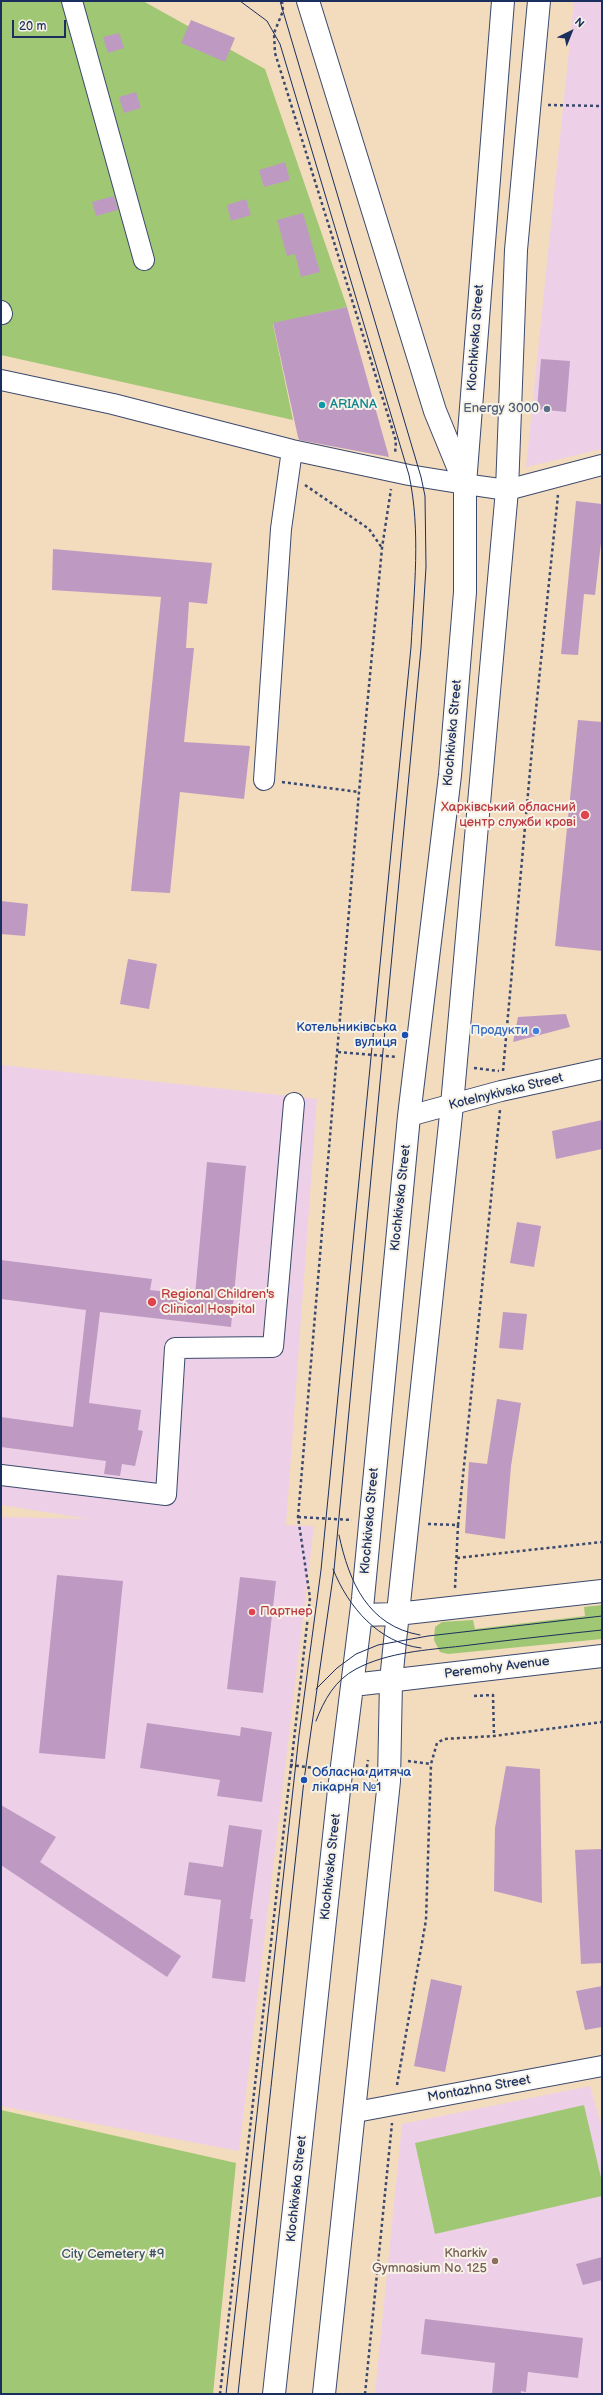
<!DOCTYPE html>
<html>
<head>
<meta charset="utf-8">
<style>
	body { margin:0 }
	#map { position:relative; width:603px; height:2395px; overflow:hidden; background:#f3dbbd; font-family:"Balsamiq Sans",sans-serif }
	canvas { display:block }
	.frame { position:absolute; inset:0; border:2px solid #1b2f5e; pointer-events:none }
	.north { position:absolute; left:551px; top:12px; width:40px; height:40px; -webkit-text-stroke:3px #f7f3e8; paint-order:stroke; rotate:43deg; font-size:11px; font-weight:700; line-height:16px; text-align:center; color:#1b2f5e }
	.north::after { content:''; display:block; margin:auto; width:14px; height:18px; background:#1b2f5e; clip-path:polygon(50% 0,100% 100%,50% 72%,0 100%) }
	.scale { position:absolute; left:12px; top:20px; width:54px; height:18px; box-sizing:border-box; border:2px solid #1b2f5e; border-top:0; padding-left:5px; font-size:12px; line-height:14px; white-space:nowrap; color:#1b2f5e; -webkit-text-stroke:3px #f7f3e8; paint-order:stroke }
</style>
</head>
<body>
<div id="map">
<canvas width="603" height="2395"></canvas>
<div class="frame"></div>
<div class="north">N</div>
<div class="scale">20 m</div>
</div>
<script>
const g = document.querySelector('canvas').getContext('2d');
g.lineJoin = 'round';
function fill(path, color) { g.fillStyle = color; g.fill(path, 'evenodd'); }
function trace(path, color, width, dash) { g.strokeStyle = color; g.lineWidth = width; g.lineCap = dash ? 'butt' : 'round'; g.setLineDash(dash || []); g.stroke(path); }
function drawText(font, color, halo, rows, align = 'center') {
  g.font = font + ' "Balsamiq Sans",sans-serif'; g.lineWidth = 4; g.setLineDash([]); g.textBaseline = 'middle'; g.strokeStyle = halo; g.fillStyle = color; for (const [text, x, y, turn = 0] of rows) {
    g.save(); g.translate(x, y); g.rotate((+turn || 0) * Math.PI / 180); g.textAlign = isNaN(turn) ? turn : align; if (halo) g.strokeText(text, 0, 0); g.fillText(text, 0, 0); g.restore();
  }
}
const built = new Path2D(`
	M574,1H602V449L526,467Z
	M1,1065L317,1099L286,1525L314,1526L239,2151L1,2106V1517L89,1519L1,1505Z
	M590,2086L602,2128V2394H375L402,2124Z`);
const green = new Path2D(`
	M1,1H143L265,69L347,307L273,324L293,420L1,355Z
	M602,1605V1639L448,1654L440,1652L434,1640L435,1627L442,1622L473,1620L475,1629L585,1616L584,1607Z
	M584,2105L602,2182V2196L435,2234L415,2143Z
	M1,2110L236,2163L213,2394H1Z`);
const building = new Path2D(`
	M191,20L235,38L225,62L181,43Z
	M119,33L124,48L108,53L103,37Z
	M136,92L141,108L124,113L119,97Z
	M285,162L290,180L264,187L259,170Z
	M114,196L118,210L96,216L92,202Z
	M246,199L251,215L231,221L227,205Z
	M303,213L320,272L301,277L295,254L287,256L277,220Z
	M347,307L389,457L299,440L298,437L273,323Z
	M541,359L570,361L566,412L537,409Z
	M576,501L602,504V534L595,595L584,594L578,655L561,654Z
	M53,549L212,563L207,604L189,602L186,648H194L184,742L250,746L244,799L180,792L170,893L131,891L161,597L52,590Z
	M578,720L602,722V951L555,946Z
	M1,901L28,904L25,936L1,934Z
	M128,959L157,964L149,1009L120,1004Z
	M566,1014L570,1027L513,1042L518,1017Z
	M602,1120V1149L556,1159L552,1131Z
	M207,1162L246,1166L231,1327L100,1312L89,1403L141,1410L138,1430L143,1431L135,1466L122,1464L120,1476L104,1474L106,1461L1,1447V1417L73,1427L86,1310L1,1299V1260L152,1279L150,1290L195,1295Z
	M517,1222L541,1226L534,1267L510,1263Z
	M503,1312L527,1314L523,1350L499,1348Z
	M497,1399L521,1403L511,1466L505,1539L465,1533L469,1462L487,1464Z
	M57,1575L123,1581L105,1759L39,1753Z
	M240,1577L276,1581L263,1693L227,1689Z
	M147,1723L240,1736L241,1727L272,1732L262,1802L217,1796L220,1780L140,1768Z
	M506,1766L540,1769L542,1903L494,1891L495,1828Z
	M1,1805L56,1837L40,1862L181,1956L167,1977L1,1865Z
	M229,1825L262,1830L250,1919H253L245,1982L212,1978L221,1900L184,1895L189,1862L223,1867Z
	M602,1849V1963L581,1964L575,1850Z
	M431,1979L462,1986L445,2072L414,2066Z
	M602,1986V2027L585,2030L576,1991Z
	M602,2257V2280L583,2285L576,2264Z
	M425,2319L583,2338L578,2378L528,2372L526,2392L521,2391V2394H492L495,2363L421,2354Z`);
const path = new Path2D(`
	M282,1L283,11L274,33L275,53L396,441L395,454
	M548,105L602,106
	M305,485L369,529L382,548
	M282,782L359,792
	M338,1052L397,1057
	M474,1068L499,1071
	M503,1071L533,738L558,495
	M298,1517L352,1520
	M428,1524L458,1525L455,1588
	M458,1525L500,1110
	M457,1558L602,1542
	M474,1696L493,1695L494,1735
	M408,1761L431,1764L437,1743L444,1739L494,1736L602,1722
	M290,1765L323,1769
	M360,1772L366,1773L368,1760
	M397,2085L426,1920L431,1764
	M220,2394L310,1598L298,1517L359,792L382,548L391,489
	M365,2394L392,2123`);
const minor = new Path2D(`
	M72,1L144,260
	M1,311L2,314
	M1,380L113,404L292,450L409,475L465,484L507,490L602,465
	M264,780L281,529L292,450
	M409,1116L501,1091L602,1069
	M1,1475L166,1495L175,1348L273,1347L294,1103
	M356,2112L602,2066`);
const major = new Path2D(`
	M361,1615L397,1614L602,1591
	M353,1685L602,1656
	M274,2394L339,1790L363,1598L409,1116L450,775L465,592V484L503,1
	M324,2394L389,1781L391,1681L395,1641L452,1105L507,490L516,250L539,1`);
const highway = new Path2D(`
	M308,1L435,411L465,484`);
const tram = new Path2D(`
	M339,1535C349,1582 368,1626 420,1635
	M333,1569C348,1607 379,1643 421,1648
	M316,1689L337,1668L356,1654L378,1645L428,1636L602,1616
	M316,1721C324,1700 335,1680 356,1669C388,1652 427,1650 462,1646C509,1640 555,1635 602,1630
	M226,2394L299,1735L321,1570L411,647C414,590 421,531 409,475L280,44L267,21L240,1
	M238,2394L304,1780L334,1570L421,648L426,567L425,496L421,477L280,1`);
const markers = [
	[322,405,4,"#0f9aa8"],
	[547,409,4,"#5c6f8a"],
	[585,815,5,"#e0444e"],
	[536,1031,4,"#3f7fe0"],
	[405,1035,4,"#1a4fb4"],
	[152,1302,5,"#e0444e"],
	[252,1612,4,"#e0444e"],
	[304,1780,4,"#1a4fb4"],
	[495,2261,4,"#8d6e63"]
];
const streetNames = [
	["Klochkivska Street",476,338,-86],
	["Klochkivska Street",453,733,-85],
	["Kotelnykivska Street",506,1092,-14],
	["Klochkivska Street",401,1198,-84],
	["Klochkivska Street",370,1521,-85],
	["Peremohy Avenue",497,1668,-7],
	["Klochkivska Street",331,1867,-84],
	["Montazhna Street",479,2089,-10],
	["Klochkivska Street",297,2189,-84]
];
const cultureNames = [
	["ARIANA",330,405]
];
const serviceNames = [
	["Energy 3000",539,409]
];
const healthNames = [
	["Харківський обласний",576,808,"right"],
	["центр служби крові",576,823,"right"],
	["Regional Children's",161,1295],
	["Clinical Hospital",161,1310],
	["Партнер",260,1612]
];
const transitNames = [
	["Котельниківська",397,1028],
	["вулиця",397,1043],
	["Обласна дитяча",312,1773,"left"],
	["лікарня №1",312,1788,"left"]
];
const shopNames = [
	["Продукти",528,1031]
];
const educationNames = [
	["Kharkiv",487,2254],
	["Gymnasium No. 125",487,2269]
];
const parkNames = [
	["City Cemetery #9",113,2255]
];
fill(built, '#edd0e8');
fill(green, '#a0c874');
fill(building, '#be9ac2');
trace(minor, '#3b496c', 22);
trace(major, '#3b496c', 24);
trace(highway, '#3b496c', 24);
trace(path, '#3b496c', 2.5, [3, 3]);
trace(minor, '#fff', 20);
trace(major, '#fff', 22);
trace(highway, '#fff', 22);
trace(tram, '#1b2f5e', 1);
for (const [x, y, r, color] of markers) { const dot = new Path2D(); dot.arc(x, y, r, 0, 2 * Math.PI); g.fillStyle = color; g.fill(dot); trace(dot, '#f7f3e8', 1.5); }
drawText('13px', '#1b2f5e', '#f7f3e8', streetNames);
drawText('13px', '#0d838f', '#f7f3e8', cultureNames, 'left');
drawText('13px', '#4e5e75', '#f7f3e8', serviceNames, 'right');
drawText('13px', '#be3a42', '#f7f3e8', healthNames, 'left');
drawText('13px', '#164399', '#f7f3e8', transitNames, 'right');
drawText('13px', '#366cbe', '#f7f3e8', shopNames, 'right');
drawText('13px', '#785e54', '#f7f3e8', educationNames, 'right');
drawText('13px', '#3c5564', '#f7f3e8', parkNames);
</script>
</body>
</html>
